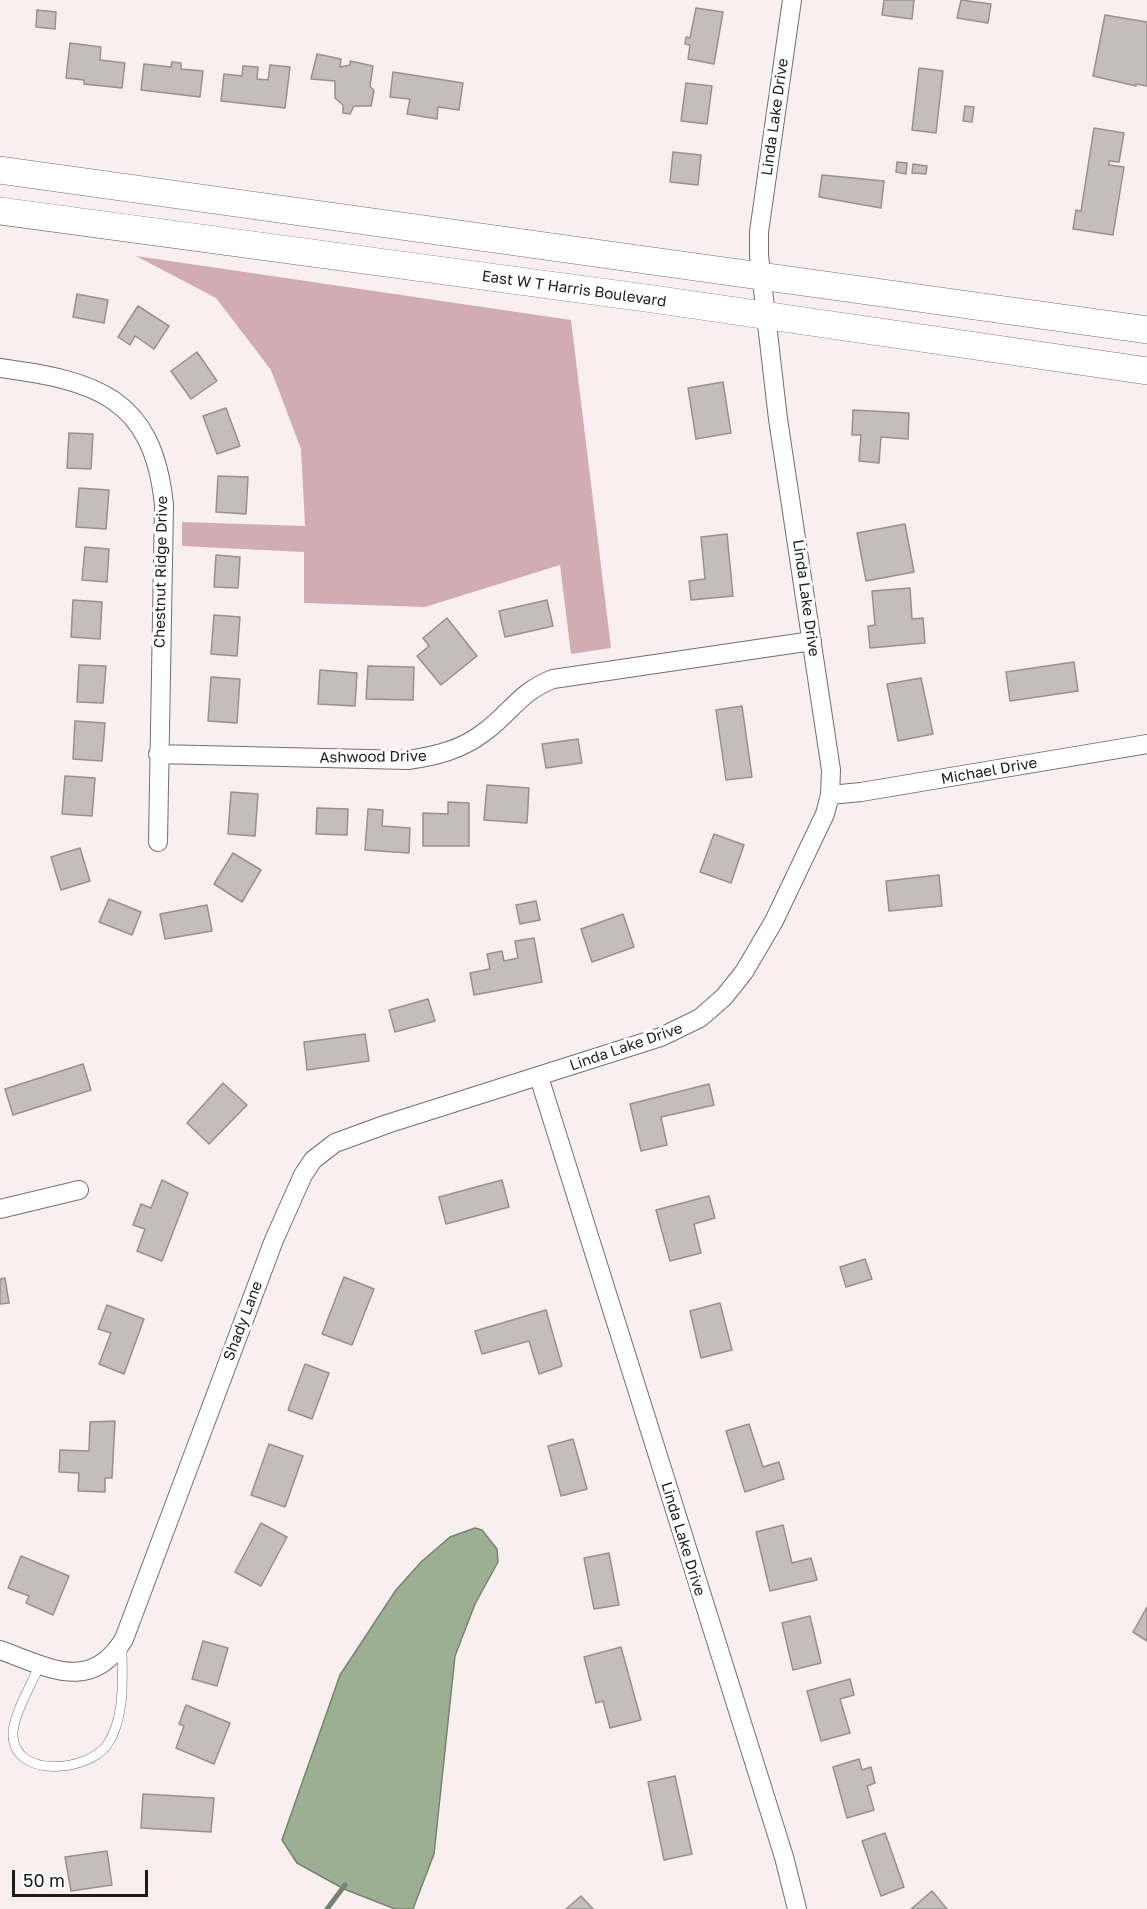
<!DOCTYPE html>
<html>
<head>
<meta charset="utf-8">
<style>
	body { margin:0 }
	#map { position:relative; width:1147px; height:1909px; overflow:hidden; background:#f9eff1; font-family:"Golos Text",sans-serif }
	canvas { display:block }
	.scale { position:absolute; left:12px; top:1870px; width:136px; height:27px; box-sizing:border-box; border:3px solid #1e1b1b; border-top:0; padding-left:8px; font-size:18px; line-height:21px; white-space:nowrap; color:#1e1b1b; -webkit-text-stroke:4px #fff; paint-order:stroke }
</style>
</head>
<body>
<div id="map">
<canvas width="1147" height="1909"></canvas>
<div class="scale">50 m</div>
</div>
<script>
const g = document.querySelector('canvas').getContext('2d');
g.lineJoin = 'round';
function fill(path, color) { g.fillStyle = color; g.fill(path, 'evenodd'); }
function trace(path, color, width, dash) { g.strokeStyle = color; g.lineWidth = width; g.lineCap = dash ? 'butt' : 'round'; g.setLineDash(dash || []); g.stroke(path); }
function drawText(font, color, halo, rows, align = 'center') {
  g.font = font + ' "Golos Text",sans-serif'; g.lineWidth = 6; g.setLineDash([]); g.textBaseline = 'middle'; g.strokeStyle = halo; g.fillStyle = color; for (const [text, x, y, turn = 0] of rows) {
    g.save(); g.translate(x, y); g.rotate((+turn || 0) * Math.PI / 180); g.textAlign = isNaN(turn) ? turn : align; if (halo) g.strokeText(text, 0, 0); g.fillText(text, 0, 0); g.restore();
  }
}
const forest = new Path2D(`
	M136,256L571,320L611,648L571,654L560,565L425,607L304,603V552L182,546V522L305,526L301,449L271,370L216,298Z`);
const water = new Path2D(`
	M475,1528L482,1530L497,1549L498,1562L475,1604L455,1656L434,1854L413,1909H395L344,1889L297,1863L282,1840L340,1675L396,1590L421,1562L450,1537Z`);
const stream = new Path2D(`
	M327,1909L345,1885`);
const building = new Path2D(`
	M884,0H914L912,19L882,15Z
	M961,0L991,4L988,23L957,18Z
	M696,8L723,12L714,64L688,59L690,45L685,44L686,37L690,38Z
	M37,10L56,12L55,29L36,27Z
	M1105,15L1147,22V86L1136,84V86L1093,76Z
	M70,43L101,47L100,60L125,63L122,88L84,84V80L66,78Z
	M317,54L341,59L340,67L350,65V61L373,66L370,86L374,91L371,106H354L350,114L343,113V105L335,98V81L311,79Z
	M172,62L181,63V69L203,71L200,97L141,90L144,64L171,67Z
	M270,65L290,67L285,108L221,101L224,74L242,76L243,66L258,67L257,79L268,80Z
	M919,68L943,71L936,133L912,130Z
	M393,72L463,83L459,110L438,107L437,119L407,114L410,99L390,97Z
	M686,83L712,86L707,124L681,121Z
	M965,106L974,107L972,122L963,121Z
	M1094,128L1124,133L1119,162L1109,161V165L1124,167L1113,235L1073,229L1076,210L1081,211Z
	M673,152L701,155L698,185L670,182Z
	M897,162L907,163L906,174L896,172Z
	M913,164L927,166L926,174L912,173Z
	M822,175L884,181L881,208L819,197Z
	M77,294L108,300L104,323L73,317Z
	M138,306L169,326L154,349L135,336L130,345L118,337Z
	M197,352L217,381L191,399L171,371Z
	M723,382L731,433L696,439L688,388Z
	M226,408L240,446L217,454L203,416Z
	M853,410L909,413L908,439L881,437L879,463L859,461L861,435H852Z
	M69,433L93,434L91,469L67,468Z
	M218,476L248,477L246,514L216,512Z
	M79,488L109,490L106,529L76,527Z
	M905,524L914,572L866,581L857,533Z
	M727,534L733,596L691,600L689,581L705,579L701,537Z
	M85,547L109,549L107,582L82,580Z
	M216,555L240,557L238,588L214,587Z
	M910,588L912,619L923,618L925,643L870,648L868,626L875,625L872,591Z
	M73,600L102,602L100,639L71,637Z
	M547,600L553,626L505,637L499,611Z
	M214,615L240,617L237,656L211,654Z
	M447,618L477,656L441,685L417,656L429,646L423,638Z
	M1074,662L1078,691L1010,701L1006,672Z
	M79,665L106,666L103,703L77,702Z
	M368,666L414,667L413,700L366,699Z
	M320,670L357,673L355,706L318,704Z
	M211,677L240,679L237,723L208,721Z
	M921,678L933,734L898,741L887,684Z
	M742,706L752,777L726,780L716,710Z
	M75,721L105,723L102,761L73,759Z
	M578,739L582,763L546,768L542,744Z
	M65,776L95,778L92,816L62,814Z
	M487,785L529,788L527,823L484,820Z
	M231,792L258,794L255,836L228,834Z
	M448,802L469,803V846H423V813L448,814Z
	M317,808L348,809L347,835L316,834Z
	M368,809L383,810L382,826L410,828L409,853L365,850Z
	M714,834L744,845L731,883L700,872Z
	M80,848L90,881L61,890L51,857Z
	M233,853L261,870L242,902L214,884Z
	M939,875L942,906L889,911L886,881Z
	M109,899L141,912L132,935L99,922Z
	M536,901L540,920L520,924L516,905Z
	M207,905L212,931L165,939L160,914Z
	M623,914L634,947L592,962L581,929Z
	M534,938L542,982L474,995L470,973L490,969L487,954L502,951L504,961L518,958L515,941Z
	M428,999L435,1021L395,1032L389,1010Z
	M365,1034L369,1061L307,1070L304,1042Z
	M83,1064L91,1090L13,1115L5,1089Z
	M223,1083L247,1105L209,1144L187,1123Z
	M709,1084L714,1105L661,1117L667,1145L641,1151L630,1104Z
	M162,1180L188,1193L162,1261L137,1251L145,1229L133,1225L141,1204L151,1208Z
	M502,1180L509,1207L446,1224L439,1197Z
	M709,1196L715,1218L694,1224L701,1253L670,1261L656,1210Z
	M865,1259L872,1279L846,1287L840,1267Z
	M344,1277L374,1289L352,1345L322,1334Z
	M5,1278L9,1303L0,1304V1279Z
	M720,1303L732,1350L701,1358L690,1311Z
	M107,1305L144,1319L124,1374L99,1364L111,1333L98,1329Z
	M546,1310L562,1366L539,1374L529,1341L482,1354L475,1331Z
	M305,1364L329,1373L312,1419L288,1410Z
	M115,1421L112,1478H105V1492L78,1491L79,1473L59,1472L60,1450L89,1451L90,1422Z
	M749,1424L763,1467L779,1462L784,1479L745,1492L726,1431Z
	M573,1439L587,1489L561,1496L548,1446Z
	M269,1444L303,1456L285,1507L251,1495Z
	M261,1523L287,1537L261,1586L235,1572Z
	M783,1525L792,1563L811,1558L817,1580L770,1591L756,1532Z
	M609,1553L619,1605L594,1609L584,1558Z
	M21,1556L69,1576L53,1615L26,1603L29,1596L8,1588Z
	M1147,1607V1641L1133,1632Z
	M810,1616L821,1663L793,1670L782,1623Z
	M203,1641L228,1648L217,1686L192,1679Z
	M621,1647L641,1720L610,1728L603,1701L596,1703L584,1657Z
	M850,1679L854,1695L840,1699L850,1733L821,1741L807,1691Z
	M186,1705L230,1723L214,1764L176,1748L184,1726L179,1724Z
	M859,1759L862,1770L871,1767L875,1783L867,1786L874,1810L847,1818L833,1767Z
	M675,1776L692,1854L664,1860L648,1782Z
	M143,1794L214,1798L211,1832L141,1828Z
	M885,1833L904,1887L881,1896L862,1841Z
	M107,1851L112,1885L71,1891L65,1857Z
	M932,1891L947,1909H911Z
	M581,1896L593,1909H566Z`);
const lane = new Path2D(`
	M40,1664C33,1682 11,1718 13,1737C17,1779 88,1771 107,1745C126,1717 122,1678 122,1646`);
const street = new Path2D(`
	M0,368C95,381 153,396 164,505L158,842
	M158,754L408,760C435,756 461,750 483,733C510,714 519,692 553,679L812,641
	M830,795L861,792L1147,744
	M539,1077L784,1857L797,1909
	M0,1209L79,1190
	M0,1650C48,1667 91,1694 124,1639L274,1240L303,1175L313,1160L335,1143L387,1124L661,1037L700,1018L724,997L744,972L774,921L825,814L830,795L831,770L778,419L759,255V232L792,0`);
const primary = new Path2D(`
	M0,170L1147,330
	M0,211L653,299L1147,371`);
const streetNames = [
	["Linda Lake Drive",775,117,-82],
	["East W T Harris Boulevard",574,289,8],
	["Chestnut Ridge Drive",161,572,-89],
	["Linda Lake Drive",806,598,82],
	["Ashwood Drive",373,757,-1],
	["Michael Drive",989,771,-10],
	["Linda Lake Drive",626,1047,-19],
	["Shady Lane",243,1321,-69],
	["Linda Lake Drive",683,1539,73]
];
fill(forest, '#d1acb3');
fill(water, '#9caf93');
trace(water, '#76836f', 1.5);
trace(stream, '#76836f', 5);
fill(building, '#c5bcbd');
trace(building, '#988f91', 1.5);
trace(lane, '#756d6e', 10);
trace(street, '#756d6e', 20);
trace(primary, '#756d6e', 28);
trace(lane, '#fff', 9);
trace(street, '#fff', 18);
trace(primary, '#fff', 27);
drawText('15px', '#1e1b1b', '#fff', streetNames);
</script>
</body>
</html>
